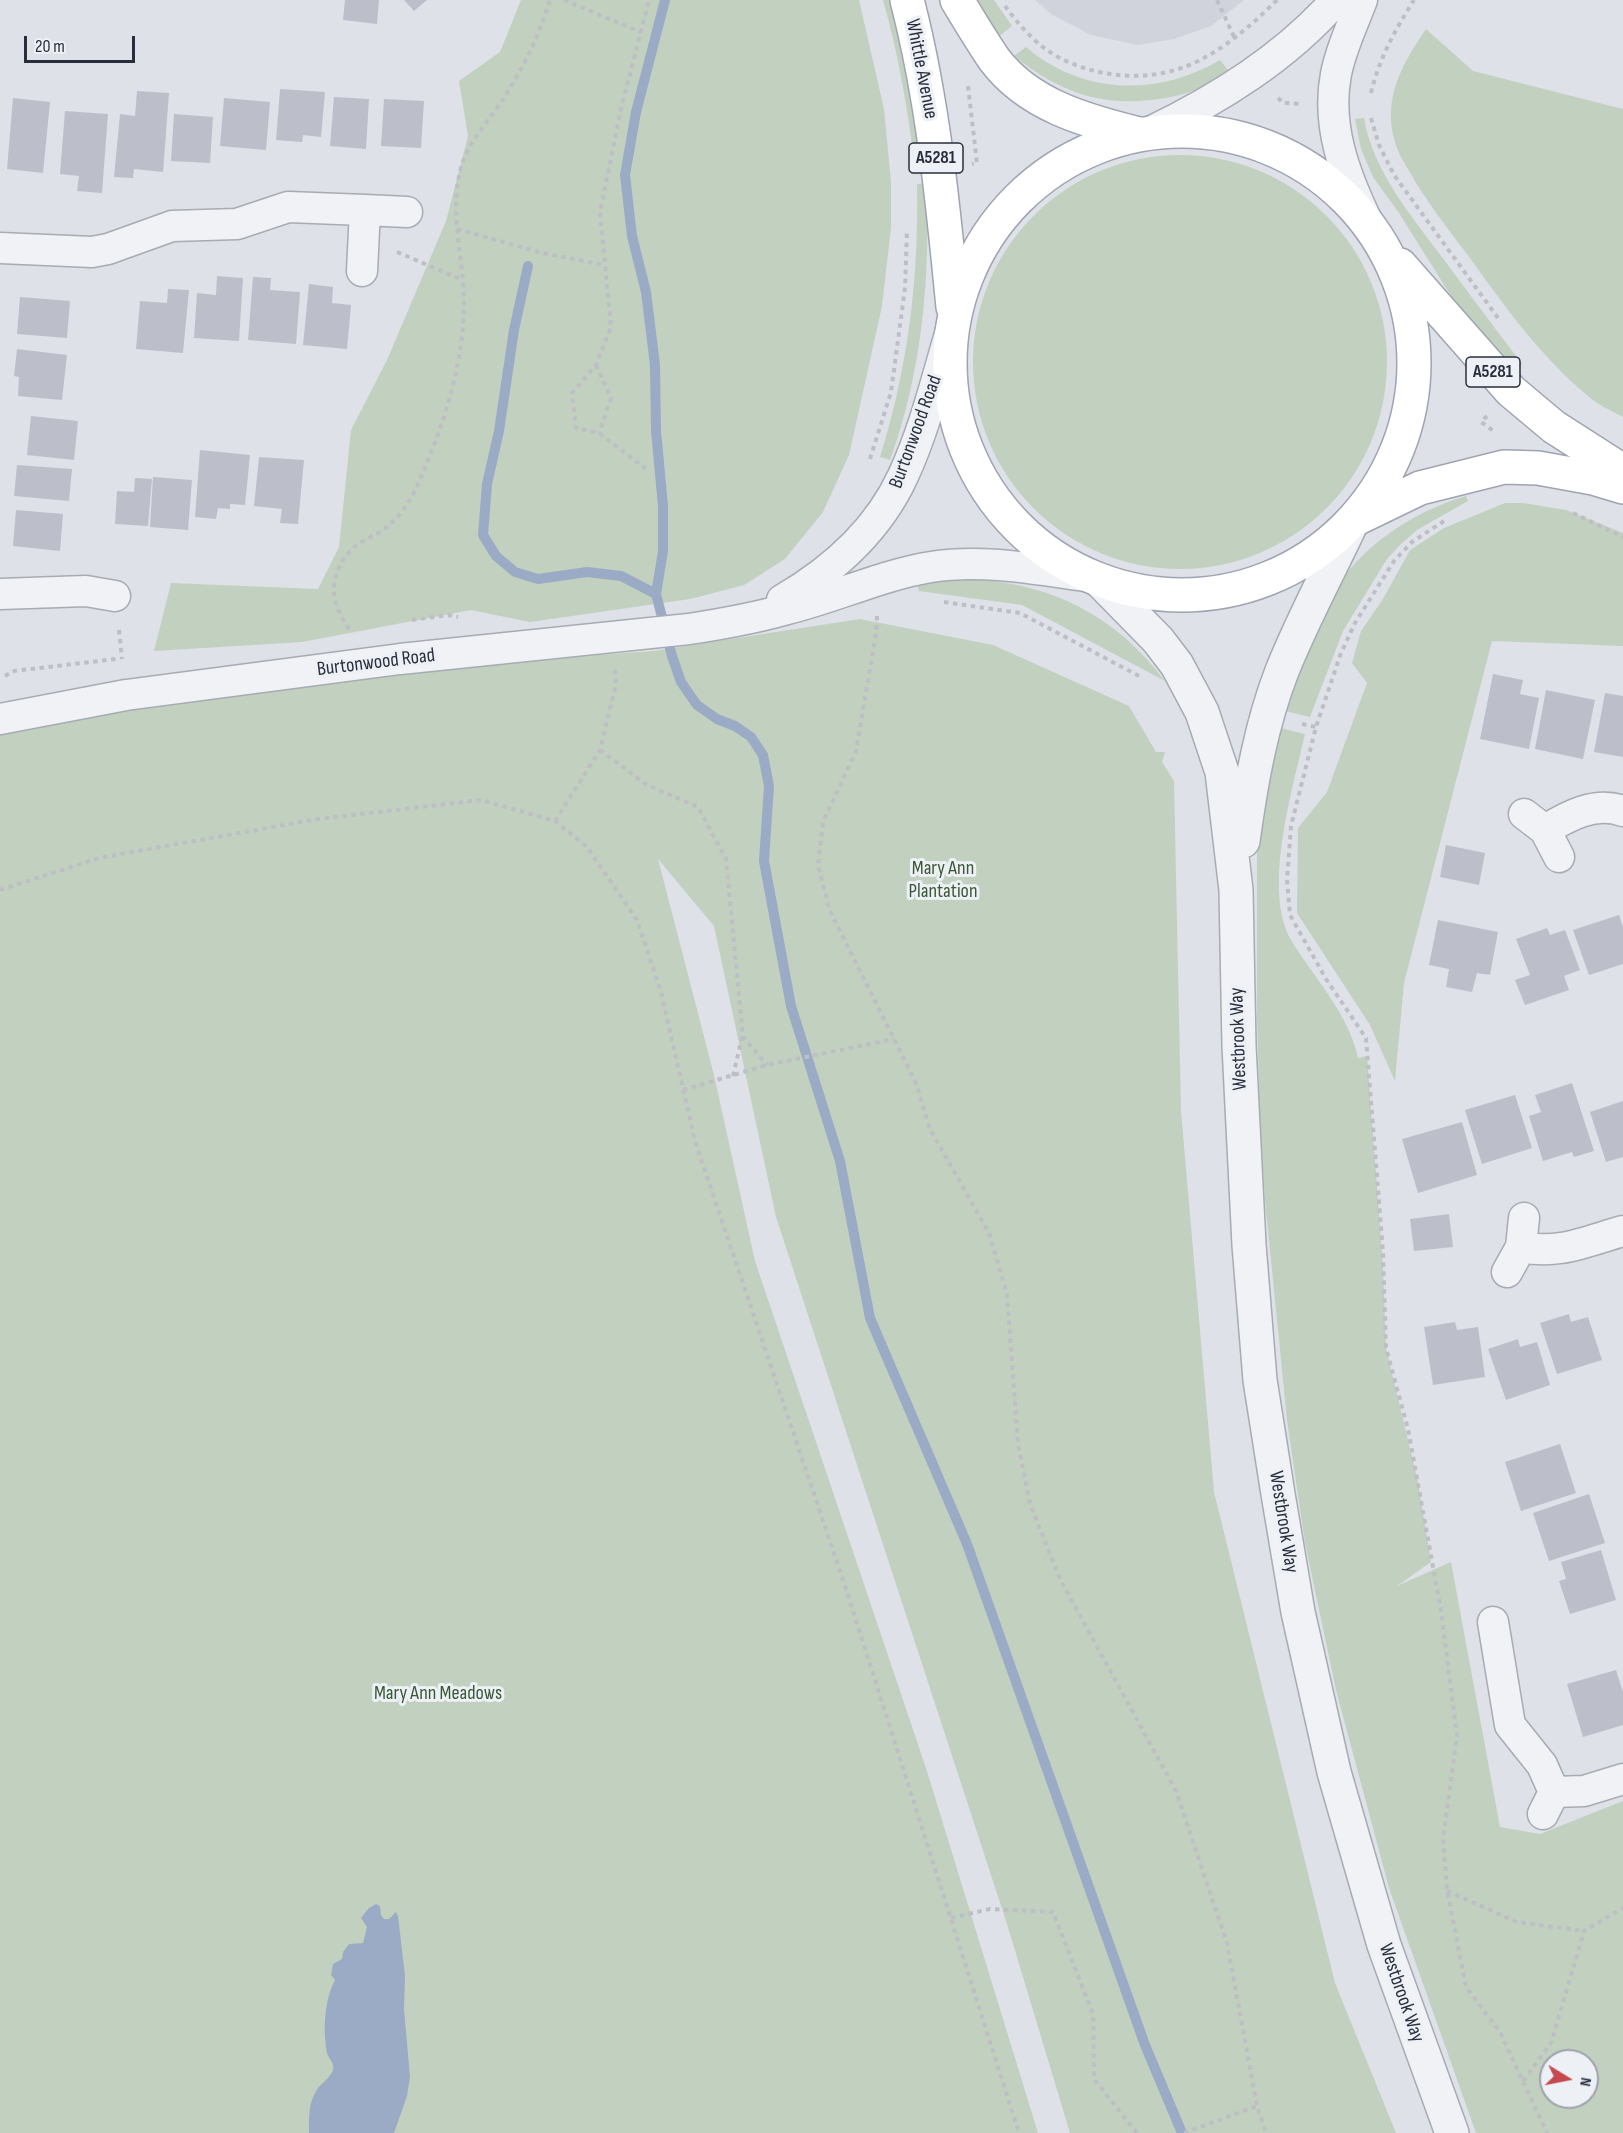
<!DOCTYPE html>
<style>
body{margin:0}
#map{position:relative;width:1623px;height:2133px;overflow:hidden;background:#dee1e7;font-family:"Sofia Sans Condensed",sans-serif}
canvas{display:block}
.north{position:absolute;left:1539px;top:2049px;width:60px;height:60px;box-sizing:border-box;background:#edf0f5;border:2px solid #9ea2ab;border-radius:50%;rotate:100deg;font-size:16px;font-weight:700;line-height:24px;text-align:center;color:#282e3d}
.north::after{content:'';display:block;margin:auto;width:21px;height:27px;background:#c54a4f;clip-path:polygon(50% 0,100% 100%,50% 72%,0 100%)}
.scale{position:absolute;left:24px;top:36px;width:111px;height:27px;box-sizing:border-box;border:3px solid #282e3d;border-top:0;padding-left:8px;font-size:18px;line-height:21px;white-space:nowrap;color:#282e3d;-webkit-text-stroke:4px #edf0f5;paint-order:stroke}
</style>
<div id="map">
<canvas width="1623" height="2133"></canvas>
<div class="north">N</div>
<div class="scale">20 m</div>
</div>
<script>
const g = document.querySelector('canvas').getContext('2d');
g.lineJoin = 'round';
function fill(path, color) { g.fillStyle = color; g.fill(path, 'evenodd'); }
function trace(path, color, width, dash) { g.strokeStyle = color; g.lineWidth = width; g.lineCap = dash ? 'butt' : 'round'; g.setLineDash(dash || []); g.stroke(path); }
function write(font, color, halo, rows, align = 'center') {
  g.font = font + ' "Sofia Sans Condensed",sans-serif'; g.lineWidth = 6; g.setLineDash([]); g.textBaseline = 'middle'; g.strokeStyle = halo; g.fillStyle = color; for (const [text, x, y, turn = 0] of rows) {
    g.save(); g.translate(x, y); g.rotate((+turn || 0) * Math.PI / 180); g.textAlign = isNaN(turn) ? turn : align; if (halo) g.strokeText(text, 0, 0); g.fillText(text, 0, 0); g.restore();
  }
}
const built = new Path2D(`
 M 1035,0 L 1244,0 L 1211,26 L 1174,39 L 1138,45 L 1091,35 L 1051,14 Z`);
const green = new Path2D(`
 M 521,0 L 859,0 L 884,109 L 891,182 L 891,228 L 882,306 L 849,455 L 823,512 L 785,559 L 744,585 L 690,599 L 530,622 L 471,610 L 302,642 L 154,651 L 171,583 L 318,589 L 339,547 L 351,430 L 387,360 L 446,221 L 468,136 L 459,81 L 500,52 Z
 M 883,0 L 894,0 L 925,158 L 914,159 C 907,105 898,53 883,0 Z
 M 972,0 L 994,0 L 1012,26 L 997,38 Z
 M 1426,29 L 1473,71 L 1623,109 L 1623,417 C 1612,411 1598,405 1588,396 C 1541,357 1505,307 1470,258 C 1447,228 1423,197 1405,164 C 1397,152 1392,135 1391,121 C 1389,86 1407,57 1426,29 Z
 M 1026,47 C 1082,95 1157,97 1220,60 L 1228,70 C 1220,75 1213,81 1204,86 C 1188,94 1170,98 1151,100 C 1096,106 1057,90 1014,56 Z
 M 1364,118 C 1373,172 1413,218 1445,261 C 1470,295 1496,330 1522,364 L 1512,375 L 1466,320 L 1399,213 L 1373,177 L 1361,149 L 1355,119 Z
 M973 362a207 207 0 1 1 414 0a207 207 0 1 1-414 0Z
 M 926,183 C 931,275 922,373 890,460 L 880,457 C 908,368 919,277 917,184 Z
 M 1466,496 L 1468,501 L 1417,530 L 1401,544 L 1387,559 L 1343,631 L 1310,717 L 1281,710 C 1292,684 1303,659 1314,633 C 1320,621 1324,606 1331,595 C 1361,546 1412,512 1466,496 Z
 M 1505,503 L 1523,503 L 1566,510 L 1623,533 L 1623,646 L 1492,641 L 1404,983 L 1395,1081 L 1370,1025 L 1297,913 L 1298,828 L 1327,792 L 1367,683 L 1352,663 L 1361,631 L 1383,599 L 1410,550 L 1444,528 Z
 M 972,579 C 1053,584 1116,616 1165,681 L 1022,605 L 919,591 L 917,584 Z
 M 860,619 L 993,645 L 1129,706 L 1156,752 L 1165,752 L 1162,762 L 1174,781 L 1181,1111 L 1214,1492 L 1335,1983 L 1396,2133 L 1070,2133 L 1007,1924 L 776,1217 L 714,926 L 658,859 L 714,1075 L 755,1261 L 926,1768 L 1038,2133 L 0,2133 L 0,733 L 59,720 L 282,686 L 529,660 L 653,651 Z
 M 1276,727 L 1305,734 C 1293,788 1262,889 1291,940 C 1314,978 1349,1014 1358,1058 L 1367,1056 L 1383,1266 L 1386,1348 L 1418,1482 L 1431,1562 L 1397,1586 L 1451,1562 L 1500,1827 L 1540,1834 L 1623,1801 L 1623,2133 L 1476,2133 L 1389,1888 L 1336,1690 L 1305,1543 L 1287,1420 L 1265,1200 L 1260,1123 L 1257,1016 L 1257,845 ZM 1551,2061 L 1587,2061 L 1587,2097 L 1551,2097 Z`);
const water = new Path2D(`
 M 376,1904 L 380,1906 L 381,1915 L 384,1919 L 389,1919 L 396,1912 L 398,1916 L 405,1976 L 404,2009 L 410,2077 L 407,2096 L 394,2133 L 309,2133 C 309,2117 308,2102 318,2088 C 323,2082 330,2078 333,2070 C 335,2063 329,2060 327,2053 C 323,2030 324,2001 335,1980 L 331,1975 L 333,1964 L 342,1959 L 343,1952 L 349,1944 L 363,1943 L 367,1927 L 361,1918 L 369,1908 Z`);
const stream = new Path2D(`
 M 665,0 L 636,112 L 625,175 L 632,236 L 646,292 L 655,365 L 656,431 L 663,506 L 663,551 L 656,594 L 672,656 L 681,682 L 697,705 L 717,719 L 735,726 L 751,737 L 763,755 L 769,786 L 764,861 L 791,1006 L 840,1161 L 870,1318 L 967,1544 L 1145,2045 L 1182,2133
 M 528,266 L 514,330 L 499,431 L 487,484 L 483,535 L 496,556 L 515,572 L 538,579 L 587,572 L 621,576 L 656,594`);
const building = new Path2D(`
 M 345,0 L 379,0 L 377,24 L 343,20 Z
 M 404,0 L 427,0 L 414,11 Z
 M 280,89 L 325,92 L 321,137 L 303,135 L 302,142 L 276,140 Z
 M 137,91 L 169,93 L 163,172 L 134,169 L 133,178 L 114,177 L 120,114 L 135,116 Z
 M 334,97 L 369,99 L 366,149 L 330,146 Z
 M 13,98 L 50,102 L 43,173 L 7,169 Z
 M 224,98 L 270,102 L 266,150 L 220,146 Z
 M 384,99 L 424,101 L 421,148 L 381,146 Z
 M 65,111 L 108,114 L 102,193 L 77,191 L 79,176 L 60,174 Z
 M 174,114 L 213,117 L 210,163 L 171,161 Z
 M 217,276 L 243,278 L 239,341 L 194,338 L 197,293 L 216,295 Z
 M 253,277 L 271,278 L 270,290 L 300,292 L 296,344 L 248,340 Z
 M 309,284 L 333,287 L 332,303 L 351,305 L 347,349 L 303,345 Z
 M 168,289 L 189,290 L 183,353 L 136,349 L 140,301 L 167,303 Z
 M 20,297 L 70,301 L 67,338 L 17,334 Z
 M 17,349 L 67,355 L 62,400 L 18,396 L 19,377 L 14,376 Z
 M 31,416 L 78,421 L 74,460 L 27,455 Z
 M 200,450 L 250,455 L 245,505 L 230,504 L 230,509 L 218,508 L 216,519 L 195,517 Z
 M 259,457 L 304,460 L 298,524 L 280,523 L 282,509 L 254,506 Z
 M 17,465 L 72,469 L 69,501 L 14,496 Z
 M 153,477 L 192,480 L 188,530 L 150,527 Z
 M 135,478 L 152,479 L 148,526 L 115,524 L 117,491 L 134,492 Z
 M 16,510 L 63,514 L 60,551 L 13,546 Z
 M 1493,674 L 1523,680 L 1520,694 L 1539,698 L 1529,749 L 1480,739 Z
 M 1546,690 L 1595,700 L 1583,759 L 1535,749 Z
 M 1605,693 L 1623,696 L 1623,757 L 1594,752 Z
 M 1446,845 L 1485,853 L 1479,885 L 1440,877 Z
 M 1619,915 L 1623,927 L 1623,964 L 1589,975 L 1573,930 Z
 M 1438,920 L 1498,932 L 1490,975 L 1477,973 L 1472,992 L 1446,987 L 1449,969 L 1429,965 Z
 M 1547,928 L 1550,935 L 1565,930 L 1580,970 L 1564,976 L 1569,990 L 1525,1005 L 1515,980 L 1530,975 L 1516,939 Z
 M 1572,1083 L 1594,1151 L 1574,1157 L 1572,1152 L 1543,1161 L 1529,1116 L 1541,1112 L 1535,1095 Z
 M 1515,1095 L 1532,1148 L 1482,1164 L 1465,1110 Z
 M 1623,1101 L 1623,1157 L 1606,1162 L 1590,1112 Z
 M 1462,1122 L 1477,1175 L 1418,1193 L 1402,1139 Z
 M 1449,1214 L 1453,1247 L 1414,1251 L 1410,1219 Z
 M 1569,1314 L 1571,1322 L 1588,1317 L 1602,1360 L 1557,1374 L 1540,1323 Z
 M 1455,1322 L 1457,1330 L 1478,1327 L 1485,1377 L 1433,1385 L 1424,1327 Z
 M 1518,1339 L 1520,1347 L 1537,1342 L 1550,1385 L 1506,1400 L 1488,1349 Z
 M 1560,1444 L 1576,1493 L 1521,1511 L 1505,1462 Z
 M 1589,1494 L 1605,1543 L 1549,1561 L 1533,1513 Z
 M 1601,1550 L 1616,1600 L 1570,1614 L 1559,1581 L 1566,1579 L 1561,1562 Z
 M 1616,1670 L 1623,1692 L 1623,1725 L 1583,1737 L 1567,1684 Z`);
const path = new Path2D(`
 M 564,0 L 641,32
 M 1217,0 L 1235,39
 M 1005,6 C 1019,25 1036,45 1058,57 C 1102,80 1156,83 1200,60 C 1228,46 1255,22 1277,0
 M 968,86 L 977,163 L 972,164
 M 1371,93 C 1379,59 1395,30 1414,0
 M 1278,98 L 1283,103 L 1301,104
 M 1371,118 L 1379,145 L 1394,175 L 1498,318
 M 457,229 L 542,253 L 604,265
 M 397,252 L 463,280
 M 596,365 L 611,398 L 599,433
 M 1487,416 L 1481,422 L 1495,432
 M 870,459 L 891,392 L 905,288 L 907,231
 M 646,469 L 599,433 L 576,428 L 572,393 L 596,365 L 611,327 L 600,212 L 621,109 L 649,0
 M 1573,513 L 1623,537
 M 1444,521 L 1412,542 L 1394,561 L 1355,623 L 1341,653 L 1316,727 L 1291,826 L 1287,880 L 1290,915 L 1326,979 L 1366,1038 L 1383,1252 L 1386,1348 L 1408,1429 L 1441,1611 L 1457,1736 L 1443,1839 L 1447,1890 L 1466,1987 L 1500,2032 L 1547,2133
 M 944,602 L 1020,613 L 1139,676
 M 877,616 L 876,634 L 856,751 L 823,822 L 818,866 L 830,911 L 916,1083 L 930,1129 L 989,1233 L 1007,1294 L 1018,1444 L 1030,1504 L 1060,1579 L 1176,1791 L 1227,1943 L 1257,2106 L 1266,2133
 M 412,620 L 448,615 L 458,617
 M 349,629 C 345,623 341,616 338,609 C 328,586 338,559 357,545 C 367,538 379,534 388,526 C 401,515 410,502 417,486 C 442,430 464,365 464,303 C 464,259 449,215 460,172 C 466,144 486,125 501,102 C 522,71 539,36 550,0
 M 119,630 L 122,659
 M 5,676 L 14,671 L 116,659
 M 1302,724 L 1316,727
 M 600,750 L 647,785 L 698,807 L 726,859 L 743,1037 L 767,1065
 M 555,821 L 600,750 L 616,684 L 615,670
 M 0,890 L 99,858 L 318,819 L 481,800 L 555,821 L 587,847 L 637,920 L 661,992 L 695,1141 L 847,1592 L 1019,2133
 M 733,1076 L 742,1037
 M 683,1090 L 767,1065 L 894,1039
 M 1447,1891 L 1517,1922 L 1584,1931
 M 951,1918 L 990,1909 L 1053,1912 L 1093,2014 L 1094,2079 L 1137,2133
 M 1523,2081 L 1551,2043 L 1584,1931 L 1623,1908
 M 1184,2133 L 1257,2106`);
const minor = new Path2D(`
 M 1362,0 C 1353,24 1341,48 1336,74 C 1326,126 1345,175 1367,221
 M 1150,132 C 1219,99 1285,58 1336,0
 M 0,248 L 92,252 L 108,249 L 172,226 L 237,224 L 288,207 L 365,210
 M 362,271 L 365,210 L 407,212
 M 0,594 L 86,591 L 115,596
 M 782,600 C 832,571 878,530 903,476 C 925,429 937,377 952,327
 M 0,719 L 126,695 L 400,659 L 689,629 C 722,624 755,618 787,609 C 836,597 882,575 931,567 C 982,559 1035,569 1085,576
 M 1524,814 L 1545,830 L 1559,857
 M 1545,830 C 1568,816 1595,801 1623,811
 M 1521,1247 C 1559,1255 1587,1241 1623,1231
 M 1507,1272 L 1521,1247 L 1524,1218
 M 1493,1622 L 1510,1725 L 1542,1765 L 1554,1792 L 1543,1814
 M 1554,1792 L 1584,1791 L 1623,1779`);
const tertiary = new Path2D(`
 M 1102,583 L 1158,640 L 1177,665 L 1202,712 L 1222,772 L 1236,890 L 1239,1046 L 1249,1245 L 1260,1380 L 1278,1494 L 1298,1612 L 1334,1772 L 1384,1945 L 1452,2133
 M 1243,841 C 1251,783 1261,725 1282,671 C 1302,621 1328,573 1351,524`);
const primary = new Path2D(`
 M 907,0 C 933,100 943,204 953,307
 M 957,0 C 969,20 981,40 994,59 C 1028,105 1086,121 1139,134
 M950 363a232 232 0 1 1 464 0a232 232 0 1 1-464 0Z
 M 1400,265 L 1511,391 L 1554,427 L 1623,471
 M 1356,519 L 1420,488 L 1504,467 L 1538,468 L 1593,478 L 1623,487`);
const shields = [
 [936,158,54],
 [1493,372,54]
];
const shieldNames = [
 ["A5281",936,158],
 ["A5281",1493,372]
];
const streetNames = [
 ["Whittle Avenue",921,69,79],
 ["Burtonwood Road",916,432,-70],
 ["Burtonwood Road",376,663,-7],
 ["Westbrook Way",1239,1039,-92],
 ["Westbrook Way",1283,1522,81],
 ["Westbrook Way",1401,1993,71]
];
const parkNames = [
 ["Mary Ann",943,869],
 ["Plantation",943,892],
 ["Mary Ann Meadows",438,1694]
];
fill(built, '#d0d3dc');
fill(green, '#c2d0c0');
fill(water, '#9babc5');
trace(stream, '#9babc5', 10);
fill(building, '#bcbfc9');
trace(minor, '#a7abb4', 33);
trace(tertiary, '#a7abb4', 36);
trace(primary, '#9ea4b2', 36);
trace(path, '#bdbfc5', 4, [4.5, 4.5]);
trace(minor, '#f1f2f5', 30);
trace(tertiary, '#f1f2f5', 33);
trace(primary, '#fff', 33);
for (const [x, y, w] of shields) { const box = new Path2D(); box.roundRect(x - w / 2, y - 15, w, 30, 4.5); g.fillStyle = '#edf0f5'; g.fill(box); trace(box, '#282e3d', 1.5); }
write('bold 18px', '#282e3d', null, shieldNames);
write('20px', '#282e3d', '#edf0f5', streetNames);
write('20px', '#395836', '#edf0f5', parkNames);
</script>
